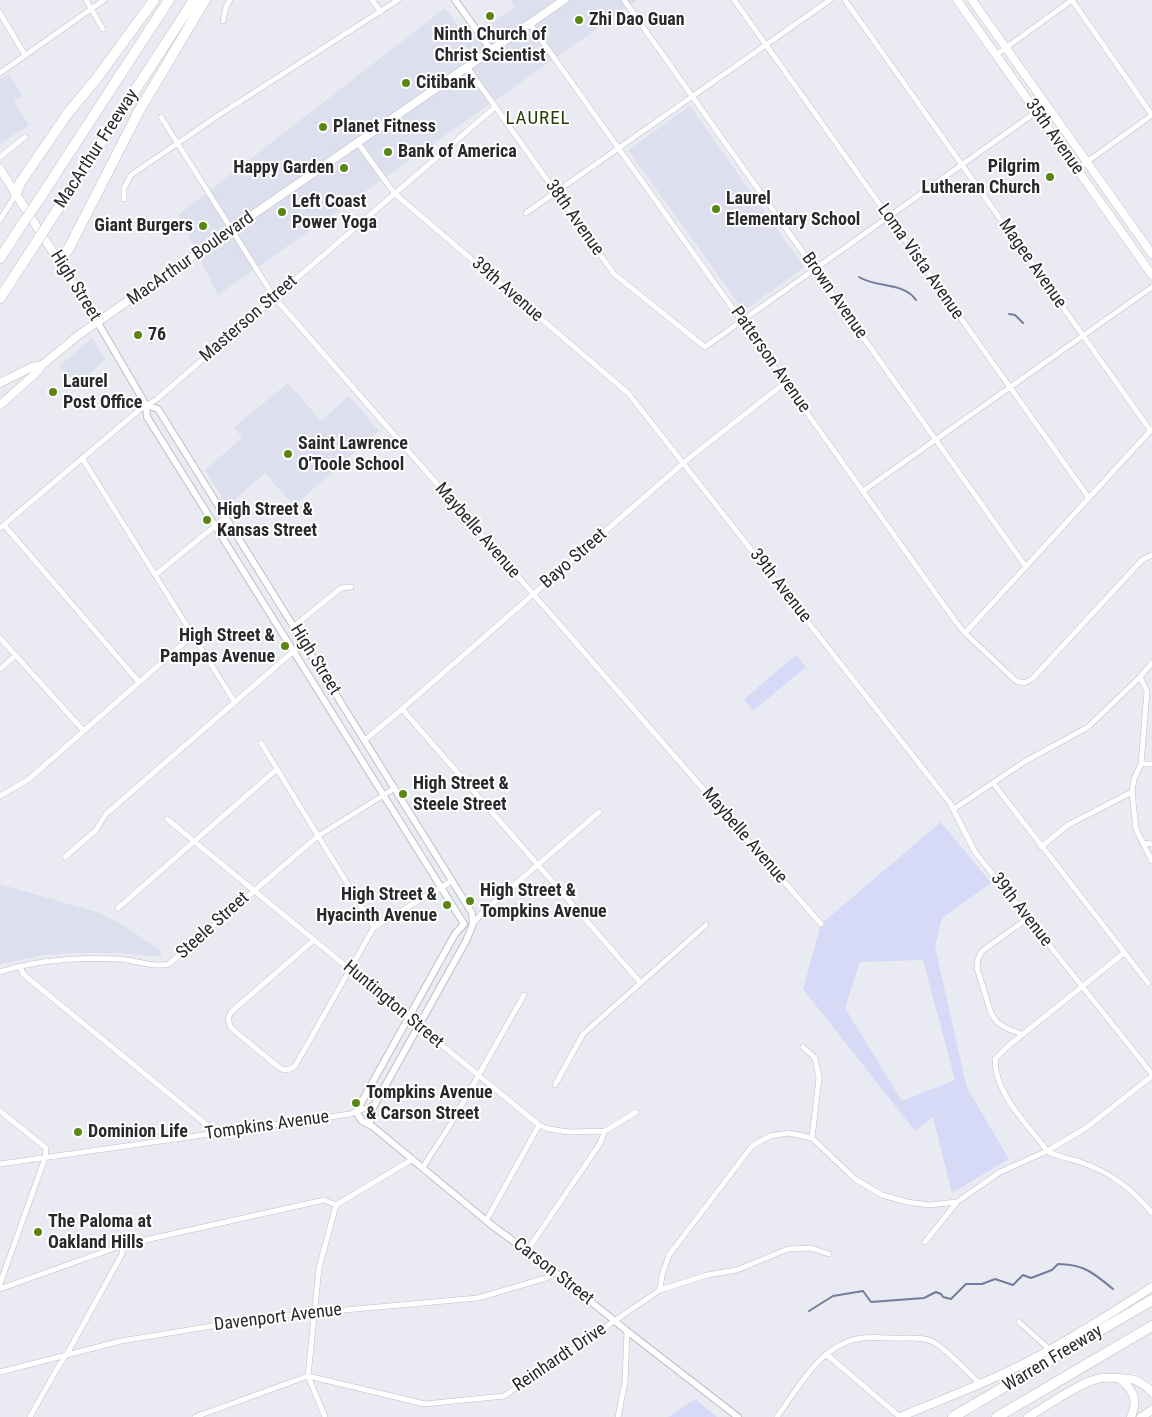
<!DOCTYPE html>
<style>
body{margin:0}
canvas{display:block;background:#eaebf2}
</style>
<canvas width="1152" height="1417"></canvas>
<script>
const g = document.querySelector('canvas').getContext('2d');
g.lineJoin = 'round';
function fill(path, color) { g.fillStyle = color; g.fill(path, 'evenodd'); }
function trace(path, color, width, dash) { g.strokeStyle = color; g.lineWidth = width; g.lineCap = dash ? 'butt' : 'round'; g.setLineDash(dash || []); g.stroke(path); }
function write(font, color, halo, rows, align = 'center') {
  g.font = font + ' "Roboto Condensed",sans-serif'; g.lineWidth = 4; g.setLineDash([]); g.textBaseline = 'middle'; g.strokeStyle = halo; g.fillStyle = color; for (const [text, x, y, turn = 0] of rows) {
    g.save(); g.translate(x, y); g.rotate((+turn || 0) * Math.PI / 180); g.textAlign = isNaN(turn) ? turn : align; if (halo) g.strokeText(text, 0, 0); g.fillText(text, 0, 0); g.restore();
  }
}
const built = new Path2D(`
 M 511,0 L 638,0 L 218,295 L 178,215 L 445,8 L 468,40 L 515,7 Z
 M 9,74 L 23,96 L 14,101 L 29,125 L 0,144 L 0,79 Z
 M 690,106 L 804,267 L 744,311 L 628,150 Z
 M 92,338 L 106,359 L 77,385 L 59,366 Z
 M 288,383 L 321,421 L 349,396 L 379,431 L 294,506 L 265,473 L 227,506 L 205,470 L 242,438 L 234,427 Z
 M 0,884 L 100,913 L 123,925 L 160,950 L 162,957 L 118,953 L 74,953 L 45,955 L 0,964 Z`);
const green = new Path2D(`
 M 796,655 L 806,667 L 753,711 L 744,699 Z
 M 941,822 L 991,883 L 942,918 L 935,947 L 967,1088 L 1009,1159 L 952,1193 L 933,1117 L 915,1131 L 803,989 L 821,924 ZM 923,960 L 955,1080 L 902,1101 L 845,1008 L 860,962 Z
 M 695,1399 L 717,1417 L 668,1417 Z`);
const stream = new Path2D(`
 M 859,277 C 876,288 904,282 916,300
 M 1009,314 L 1015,315 L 1023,323
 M 809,1311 L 833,1296 L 863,1291 L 871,1302 L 924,1298 L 936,1292 L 941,1294 L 943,1297 L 951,1299 L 966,1284 L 982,1284 L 995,1279 L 1013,1285 L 1023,1275 L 1031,1278 L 1052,1270 L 1058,1264 C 1083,1264 1094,1273 1113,1289`);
const minor = new Path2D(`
 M 86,0 L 103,29
 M 372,0 L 381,12
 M 624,0 L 1026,567
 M 734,0 L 1089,498
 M 845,0 L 1150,430
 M 1072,0 L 1152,115
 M 0,13 L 25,55
 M 223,21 L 226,7 L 230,0
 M 530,24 L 956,622 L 965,633 L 1016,681 L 1024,683 L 1032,679 L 1142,560 L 1152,555
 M 996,55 L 1072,0
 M 467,67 L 614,274 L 705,347 L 1046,105
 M 0,73 L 104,0
 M 161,117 L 274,297 L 821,924
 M 358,143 L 394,193 L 628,393 L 950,803 L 975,852 L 1152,1074
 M 0,157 L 25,137
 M 1077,169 L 1152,115
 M 124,199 L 124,188 L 131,175 L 222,113 L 398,0
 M 526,213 L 830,0
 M 0,220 L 16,194
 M 82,458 L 234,701
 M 863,491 L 1152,287
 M 4,525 L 139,682
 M 0,528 L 138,411 L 157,399 L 495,107
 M 155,575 L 226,517
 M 293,627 L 341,588 L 351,587
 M 965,633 L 1152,429
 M 0,638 L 83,730
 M 0,669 L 15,656
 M 1140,677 L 1147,691 L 1141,764 L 1134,779 L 1132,792 L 1136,829 L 1152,861
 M 402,709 L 640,982
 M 365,740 L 402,709 L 688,459 L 786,382
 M 261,743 L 374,927
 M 1141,764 L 1152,764
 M 993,783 L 1148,983
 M 0,796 L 29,779 L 193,635
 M 954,809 L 1024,762 L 1088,727 L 1140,677 L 1152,663
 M 167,819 L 539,1125 L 549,1129 L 569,1132 L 605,1131 L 636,1112
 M 1142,843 L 1152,844
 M 1041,847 L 1068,825 L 1132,792
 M 65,857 L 96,830 L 106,814 L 303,643
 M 118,908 L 277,769
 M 473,924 L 482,913 L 599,812
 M 314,940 L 231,1012 L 228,1019 L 231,1028 L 281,1069 L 288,1070 L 295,1066 L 374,927 L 452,881
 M 1124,953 L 1008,1046 L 995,1059 C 995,1095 1027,1123 1047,1151 C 1057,1157 1068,1158 1080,1162 C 1110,1172 1132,1188 1152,1213
 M 20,966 L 23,974 L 207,1125 L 209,1135
 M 0,972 C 39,959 79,957 119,959 C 135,960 154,968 169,964 L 318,836 L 395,788
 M 1021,1034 L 1006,1028 L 997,1022 L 991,1013 L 977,968 L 978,959 L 982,951 L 1027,919
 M 803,1047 L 815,1058 L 819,1078 L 812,1138
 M 555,1085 L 583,1034 L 706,925
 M 0,1111 L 46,1148 L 45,1158 L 0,1284
 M 0,1164 L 350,1114 L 374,1105
 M 423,1167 L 452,1122 L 524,995
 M 486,1221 L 539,1125
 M 925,1242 L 957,1202 L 1000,1172 L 1047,1151 L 1086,1128 L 1152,1076
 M 526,1252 L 599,1145 L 605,1131
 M 0,1289 L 123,1245 L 324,1200 L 336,1205 L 413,1159
 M 660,1290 L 662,1275 L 669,1255 L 752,1146 L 770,1136 L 789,1133 L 812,1138 L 855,1179 L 882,1195 L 907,1202 L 929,1205 L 957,1202
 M 1019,1322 L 1049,1349
 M 826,1354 L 900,1417
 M 0,1372 L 121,1341 L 267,1317 L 478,1298 L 546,1278 L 556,1273
 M 30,1417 L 58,1367 L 67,1354 L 122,1254 L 123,1245
 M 195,1417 L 308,1376 L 425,1404 L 504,1396 L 660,1290 L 707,1275 L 737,1270 L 788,1249 L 811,1248 L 829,1254
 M 325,1417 L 308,1376 L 319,1268 L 336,1205
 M 618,1417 L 625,1382 L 627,1331
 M 777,1417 C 799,1387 821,1343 862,1338 C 872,1337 883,1338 893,1338 C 905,1339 920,1336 931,1341 C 944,1346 969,1374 980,1384`);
const tertiary = new Path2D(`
 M 455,0 L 491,50
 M 98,323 L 146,405 L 147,417 L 464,924
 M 146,405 L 158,409 L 472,913 L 473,924 L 466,941 L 370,1113 L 370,1124
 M 464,924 L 455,934 L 356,1112 L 362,1121 L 372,1126 L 489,1223 L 556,1273 L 627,1331 L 738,1417`);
const secondary = new Path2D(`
 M 957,0 L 1152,275
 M 972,0 L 1152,254
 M 0,169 L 98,323
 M 0,383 L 32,367 L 42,365
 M 0,405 L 36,373 L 42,365 L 80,334 L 564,0
 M 1119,1378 C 1133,1390 1139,1399 1131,1417
 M 900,1417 C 938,1401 976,1387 1013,1369 C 1060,1346 1109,1315 1152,1287
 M 1028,1417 C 1045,1407 1079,1383 1097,1379 C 1104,1377 1110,1378 1117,1378 C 1134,1379 1138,1379 1152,1392
 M 1141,1417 L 1152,1410`);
const motorway = new Path2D(`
 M 16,194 L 20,183 L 68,113 L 97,78 L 154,0
 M 38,201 L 169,0
 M 50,221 L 194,0
 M 0,258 L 19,229
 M 59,259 L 68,250 L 139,111 L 205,0
 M 0,298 L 32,249
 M 953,1417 L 1152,1300
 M 997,1417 L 1152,1326`);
const motorwayBridge = new Path2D(`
 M 19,229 L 38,201
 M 32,249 L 50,221`);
const markers = [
 [490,16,5,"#5b8612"],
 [579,20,5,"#5b8612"],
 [406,83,5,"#5b8612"],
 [323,127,5,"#5b8612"],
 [388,152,5,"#5b8612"],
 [344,168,5,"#5b8612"],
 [1050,177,5,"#5b8612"],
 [716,209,5,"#5b8612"],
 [282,212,5,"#5b8612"],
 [203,226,5,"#5b8612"],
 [138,335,5,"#5b8612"],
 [53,392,5,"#5b8612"],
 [288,454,5,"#5b8612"],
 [207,520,5,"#5b8612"],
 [285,646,5,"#5b8612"],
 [403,794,5,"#5b8612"],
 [470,901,5,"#5b8612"],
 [447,905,5,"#5b8612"],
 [356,1103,5,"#5b8612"],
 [78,1132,5,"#5b8612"],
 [38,1232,5,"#5b8612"]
];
const poiNames = [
 ["Zhi Dao Guan",589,20],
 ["Ninth Church of",490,35,"center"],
 ["Christ Scientist",490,56,"center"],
 ["Citibank",416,83],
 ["Planet Fitness",333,127],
 ["Bank of America",398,152],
 ["Pilgrim",1040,167,"right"],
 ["Lutheran Church",1040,188,"right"],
 ["Happy Garden",334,168,"right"],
 ["Laurel",726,199],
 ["Elementary School",726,220],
 ["Left Coast",292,202],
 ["Power Yoga",292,223],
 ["Giant Burgers",193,226,"right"],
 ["76",148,335],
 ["Laurel",63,382],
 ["Post Office",63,403],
 ["Saint Lawrence",298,444],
 ["O'Toole School",298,465],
 ["High Street &",217,510],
 ["Kansas Street",217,531],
 ["High Street &",275,636,"right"],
 ["Pampas Avenue",275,657,"right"],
 ["High Street &",413,784],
 ["Steele Street",413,805],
 ["High Street &",480,891],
 ["Tompkins Avenue",480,912],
 ["High Street &",437,895,"right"],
 ["Hyacinth Avenue",437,916,"right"],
 ["Tompkins Avenue",366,1093],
 ["& Carson Street",366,1114],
 ["Dominion Life",88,1132],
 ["The Paloma at",48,1222],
 ["Oakland Hills",48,1243]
];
const streetNames = [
 ["35th Avenue",1054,137,55],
 ["MacArthur Freeway",97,149,-57],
 ["38th Avenue",574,218,55],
 ["MacArthur Boulevard",191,259,-35],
 ["Loma Vista Avenue",920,262,55],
 ["Magee Avenue",1032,264,55],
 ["High Street",75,286,58],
 ["39th Avenue",507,290,41],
 ["Brown Avenue",834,296,55],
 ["Masterson Street",249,319,-41],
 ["Patterson Avenue",770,360,55],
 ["Maybelle Avenue",477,531,49],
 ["Bayo Street",574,559,-41],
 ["39th Avenue",780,586,52],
 ["High Street",315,660,58],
 ["Maybelle Avenue",744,836,49],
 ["39th Avenue",1021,910,52],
 ["Steele Street",213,926,-42],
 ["Huntington Street",393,1005,40],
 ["Tompkins Avenue",267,1126,-8],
 ["Carson Street",553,1272,38],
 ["Davenport Avenue",278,1318,-7],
 ["Reinhardt Drive",560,1358,-34],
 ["Warren Freeway",1053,1359,-31]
];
const neighbourhoodNames = [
 ["LAUREL",538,119]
];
fill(built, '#dddfee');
fill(green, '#d6daf7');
trace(stream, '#777a9b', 2);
trace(minor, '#bdbfc6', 6);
trace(tertiary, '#bdbfc6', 8);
trace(secondary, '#bdbfc6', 9);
trace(motorway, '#bdbfc6', 11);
trace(minor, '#fff', 5);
trace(tertiary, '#fff', 6);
trace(secondary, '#fff', 8);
trace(motorway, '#fff', 10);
trace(motorwayBridge, '#bdbfc6', 11, []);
trace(motorwayBridge, '#fff', 10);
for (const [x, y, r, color] of markers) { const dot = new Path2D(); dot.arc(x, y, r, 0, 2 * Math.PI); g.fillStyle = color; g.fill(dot); trace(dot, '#fff', 2); }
write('bold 18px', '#29292c', '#fff', poiNames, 'left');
write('18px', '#29292c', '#fff', streetNames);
g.letterSpacing = '1px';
write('19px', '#283c07', '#fff', neighbourhoodNames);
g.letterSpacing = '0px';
</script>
